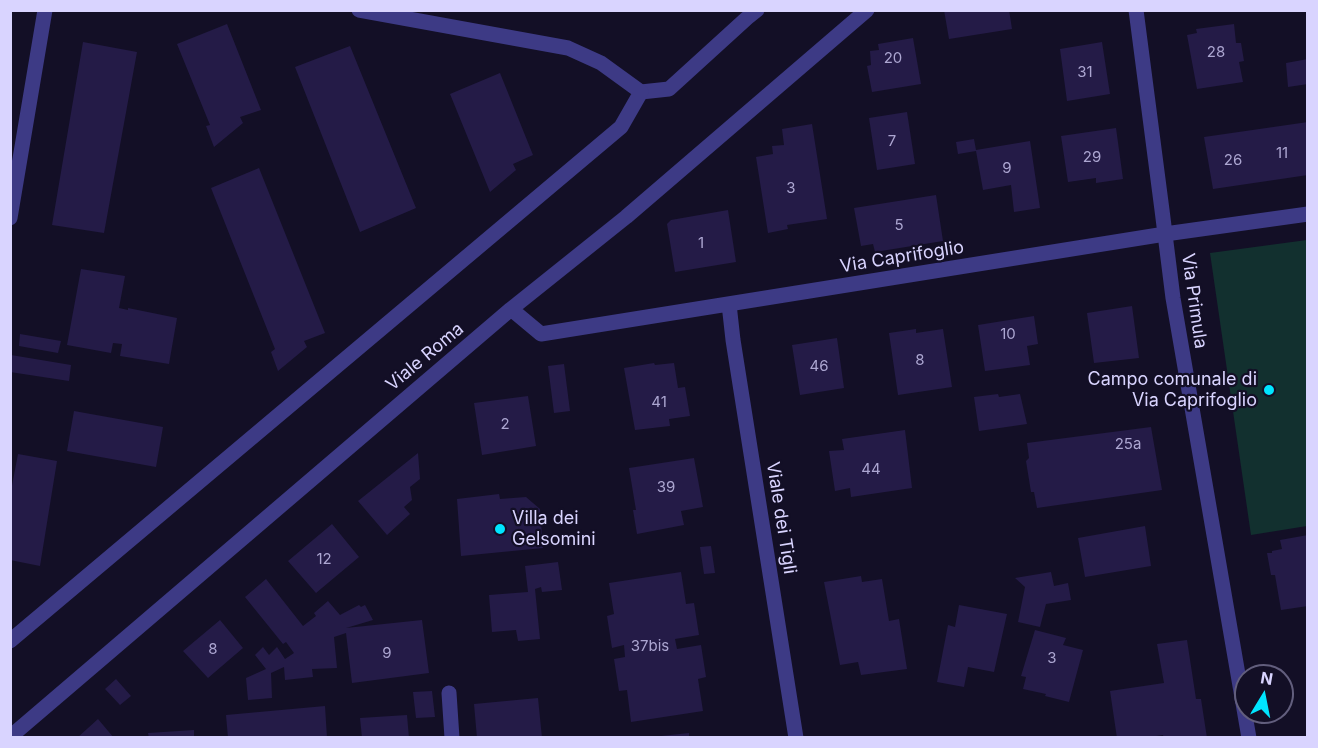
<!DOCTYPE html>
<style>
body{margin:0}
#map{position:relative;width:1318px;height:748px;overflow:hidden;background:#130f26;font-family:Inter,sans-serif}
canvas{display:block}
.frame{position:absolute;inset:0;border:12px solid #d9d4ff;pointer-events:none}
.north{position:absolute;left:1234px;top:664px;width:60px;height:60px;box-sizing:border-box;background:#130f26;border:2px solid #625e7d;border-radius:50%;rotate:10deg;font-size:16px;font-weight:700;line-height:24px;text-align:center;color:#d9d4ff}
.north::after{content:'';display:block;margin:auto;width:21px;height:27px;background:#00e5ff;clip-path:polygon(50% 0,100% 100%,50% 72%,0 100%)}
</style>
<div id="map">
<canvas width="1318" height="748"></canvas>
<div class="frame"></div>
<div class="north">N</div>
</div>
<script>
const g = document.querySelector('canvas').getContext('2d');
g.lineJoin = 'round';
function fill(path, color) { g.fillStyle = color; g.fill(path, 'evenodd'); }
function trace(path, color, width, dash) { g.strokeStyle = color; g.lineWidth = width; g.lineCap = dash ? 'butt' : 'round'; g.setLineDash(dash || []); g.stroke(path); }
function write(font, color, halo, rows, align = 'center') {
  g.font = font + ' Inter,sans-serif'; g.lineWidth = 4.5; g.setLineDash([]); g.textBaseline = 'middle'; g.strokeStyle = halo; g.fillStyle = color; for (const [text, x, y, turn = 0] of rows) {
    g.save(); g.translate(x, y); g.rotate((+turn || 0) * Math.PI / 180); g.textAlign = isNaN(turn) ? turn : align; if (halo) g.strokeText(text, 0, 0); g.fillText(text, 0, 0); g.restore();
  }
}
const green = new Path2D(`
 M 1307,240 L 1307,526 L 1251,535 L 1210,253 Z`);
const building = new Path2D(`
 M 944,10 L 1009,10 L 1012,29 L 949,39 Z
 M 227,24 L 261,110 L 240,117 L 243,123 L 214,147 L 206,126 L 210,125 L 177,44 Z
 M 1234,24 L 1236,43 L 1241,43 L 1244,61 L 1239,62 L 1243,82 L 1197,89 L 1187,35 L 1197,33 L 1196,29 Z
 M 913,38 L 921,84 L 872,92 L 867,66 L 871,65 L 870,51 L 879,50 L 878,44 Z
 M 83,42 L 137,52 L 104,233 L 52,225 Z
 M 1102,42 L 1110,94 L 1067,101 L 1060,49 Z
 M 350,46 L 416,208 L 360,232 L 295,67 Z
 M 1308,59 L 1308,84 L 1288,87 L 1286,63 Z
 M 500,73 L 533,155 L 513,164 L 516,170 L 490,192 L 450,94 Z
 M 907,112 L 915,164 L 877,170 L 869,118 Z
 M 1308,122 L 1308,175 L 1213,189 L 1204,137 Z
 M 812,124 L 827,219 L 787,225 L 788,229 L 768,233 L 756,157 L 773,154 L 772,146 L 784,145 L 782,129 Z
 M 1116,128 L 1123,179 L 1096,183 L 1096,178 L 1068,182 L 1061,136 Z
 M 974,139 L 976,150 L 1030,141 L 1040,208 L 1014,212 L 1011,185 L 983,190 L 976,151 L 958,154 L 956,142 Z
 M 259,168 L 325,333 L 304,341 L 307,347 L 278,371 L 271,352 L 275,349 L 211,188 Z
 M 936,195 L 943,241 L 875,252 L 873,244 L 861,246 L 854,208 Z
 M 728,210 L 736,262 L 675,272 L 667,224 L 671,220 Z
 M 81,269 L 125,276 L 119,308 L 128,310 L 128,308 L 177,318 L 169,364 L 120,356 L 122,344 L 113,343 L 111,353 L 67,345 Z
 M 1132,306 L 1139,358 L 1094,363 L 1087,313 Z
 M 1034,316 L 1038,344 L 1027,346 L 1030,365 L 985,371 L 978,325 Z
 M 916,329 L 916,333 L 943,329 L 952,387 L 898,395 L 889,333 Z
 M 20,334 L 61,341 L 58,353 L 19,346 Z
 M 837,338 L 844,388 L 800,395 L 792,345 Z
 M 11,355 L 71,365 L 69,381 L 10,372 Z
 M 654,363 L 655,365 L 674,363 L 678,388 L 685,387 L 690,416 L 669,419 L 670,426 L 635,430 L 624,368 Z
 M 564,364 L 570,411 L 554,413 L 548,366 Z
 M 998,394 L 999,397 L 1020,394 L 1027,424 L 979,431 L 974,397 Z
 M 528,396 L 536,446 L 482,455 L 474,403 Z
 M 74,411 L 163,427 L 156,467 L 67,451 Z
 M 1151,427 L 1162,490 L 1037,508 L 1034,492 L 1031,492 L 1026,461 L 1029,458 L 1027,443 Z
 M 905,430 L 912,488 L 851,497 L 850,488 L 835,491 L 829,451 L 844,450 L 842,439 Z
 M 418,453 L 420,479 L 410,487 L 412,500 L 404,507 L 410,514 L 387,535 L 358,501 Z
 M 18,454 L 57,461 L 40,566 L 10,560 L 10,496 Z
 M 694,458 L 703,507 L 681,511 L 684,525 L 637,534 L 633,510 L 636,510 L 629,468 Z
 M 499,494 L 500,499 L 526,497 L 540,509 L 543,548 L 461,556 L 457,499 Z
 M 332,524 L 359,557 L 316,593 L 288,561 Z
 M 1145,526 L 1151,566 L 1085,577 L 1078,538 Z
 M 1308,535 L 1308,606 L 1281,610 L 1275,575 L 1271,575 L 1267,553 L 1272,553 L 1272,551 L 1282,549 L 1280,540 Z
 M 711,546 L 715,573 L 704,574 L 700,547 Z
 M 558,562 L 562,590 L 542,592 L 541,587 L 535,589 L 540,639 L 518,641 L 516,630 L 492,632 L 489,595 L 528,592 L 525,566 Z
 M 681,572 L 686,604 L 694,603 L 699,635 L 675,639 L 677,649 L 701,645 L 706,677 L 698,679 L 703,711 L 631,722 L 627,690 L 619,691 L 614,659 L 625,657 L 624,645 L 612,648 L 607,616 L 614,614 L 609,583 Z
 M 1051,572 L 1054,586 L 1068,583 L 1071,600 L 1046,604 L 1040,627 L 1018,622 L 1025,587 L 1015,578 Z
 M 861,576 L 862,582 L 882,579 L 889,621 L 899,619 L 907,669 L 861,675 L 858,662 L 840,665 L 824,582 Z
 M 266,579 L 303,626 L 316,616 L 314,613 L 328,601 L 340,615 L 359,605 L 361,607 L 365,605 L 373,620 L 346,628 L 422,620 L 429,673 L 352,683 L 346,633 L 334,637 L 337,668 L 312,669 L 313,677 L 285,680 L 284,667 L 271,673 L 272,698 L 248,700 L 246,678 L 266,669 L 255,655 L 263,647 L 269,655 L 277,647 L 285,659 L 294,653 L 286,642 L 283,644 L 245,597 Z
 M 959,605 L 1007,614 L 994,672 L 968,667 L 964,687 L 937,682 L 948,625 L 955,627 Z
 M 220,620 L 243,648 L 208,678 L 183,651 Z
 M 1035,630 L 1066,638 L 1063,645 L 1083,650 L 1069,702 L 1045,696 L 1046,694 L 1023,689 L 1026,677 L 1021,676 Z
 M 1187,640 L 1196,699 L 1201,699 L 1207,738 L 1164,738 L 1163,735 L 1142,738 L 1117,738 L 1110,691 L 1164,683 L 1157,644 Z
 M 116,679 L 131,696 L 120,705 L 105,689 Z
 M 432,691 L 435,717 L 416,718 L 413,692 Z
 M 538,698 L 542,738 L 477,738 L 474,704 Z
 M 325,706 L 327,738 L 228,738 L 226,715 Z
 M 407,715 L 409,738 L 362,738 L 360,718 Z
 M 98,719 L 114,738 L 77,738 Z
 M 194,730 L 194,738 L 149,738 L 148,733 Z
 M 689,733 L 689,738 L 661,738 L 661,736 Z`);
const service = new Path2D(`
 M 641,92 L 669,89 L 747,18 L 757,10
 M 449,693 L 452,738`);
const minor = new Path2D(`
 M 1136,10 L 1162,210 L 1173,298 L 1249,738
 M 10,218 L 45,10
 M 729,304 L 733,340 L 796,738
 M 511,309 L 541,334 L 1165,234 L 1308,214
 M 10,641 L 621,127 L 641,92 L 601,63 L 568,48 L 359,10
 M 10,737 L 511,309 L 626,217 L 867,10`);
const markers = [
 [1269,390,6,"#00e5ff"],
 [500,529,6,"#00e5ff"]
];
const numberNames = [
 ["28",1216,52],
 ["20",893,58],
 ["31",1085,72],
 ["7",892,141],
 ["11",1282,153],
 ["29",1092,157],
 ["26",1233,160],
 ["9",1007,168],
 ["3",791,188],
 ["5",899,225],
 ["1",701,243],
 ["10",1008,334],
 ["8",920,360],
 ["46",819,366],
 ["41",659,402],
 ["2",505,424],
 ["25a",1128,444],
 ["44",871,469],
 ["39",666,487],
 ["12",324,559],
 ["37bis",650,646],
 ["8",213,649],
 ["9",387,653],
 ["3",1052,658]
];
const streetNames = [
 ["Via Caprifoglio",902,257,-9],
 ["Via Primula",1194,301,82],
 ["Viale Roma",425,357,-40],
 ["Viale dei Tigli",781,518,81]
];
const poiNames = [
 ["Campo comunale di",1257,380],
 ["Via Caprifoglio",1257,401],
 ["Villa dei",512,519,"left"],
 ["Gelsomini",512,540,"left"]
];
fill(green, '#12302f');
fill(building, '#241b47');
trace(service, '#3d3a85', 15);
trace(minor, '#3d3a85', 15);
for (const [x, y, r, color] of markers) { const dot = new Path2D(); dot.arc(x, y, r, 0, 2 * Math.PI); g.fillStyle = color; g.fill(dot); trace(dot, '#130f26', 2); }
write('15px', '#aca6d1', null, numberNames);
write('18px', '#d9d4ff', '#130f26', streetNames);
write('18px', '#d9d4ff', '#130f26', poiNames, 'right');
</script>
